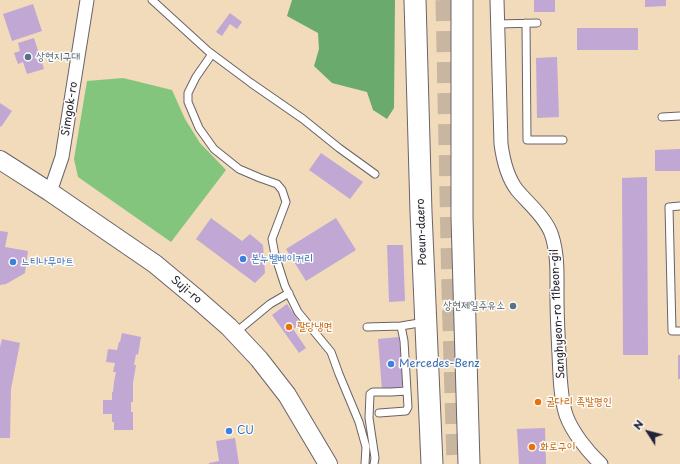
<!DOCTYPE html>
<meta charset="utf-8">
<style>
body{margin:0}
#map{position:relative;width:680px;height:464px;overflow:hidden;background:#f1dbbb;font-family:"Playpen Sans",sans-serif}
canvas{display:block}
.north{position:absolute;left:628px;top:412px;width:40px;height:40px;-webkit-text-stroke:3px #fdfcf7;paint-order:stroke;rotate:306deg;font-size:11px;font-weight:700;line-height:16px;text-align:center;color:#22223b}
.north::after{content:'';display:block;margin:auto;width:14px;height:18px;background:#22223b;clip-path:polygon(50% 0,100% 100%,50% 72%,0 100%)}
</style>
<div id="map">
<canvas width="680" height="464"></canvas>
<div class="north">N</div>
</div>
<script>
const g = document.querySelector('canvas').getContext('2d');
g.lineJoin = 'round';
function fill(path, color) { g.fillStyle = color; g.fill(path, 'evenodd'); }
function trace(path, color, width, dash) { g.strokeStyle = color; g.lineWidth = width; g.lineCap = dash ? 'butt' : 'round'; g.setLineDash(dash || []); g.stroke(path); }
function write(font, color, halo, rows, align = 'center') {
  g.font = font + ' "Playpen Sans","Poor Story",sans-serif'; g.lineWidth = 3; g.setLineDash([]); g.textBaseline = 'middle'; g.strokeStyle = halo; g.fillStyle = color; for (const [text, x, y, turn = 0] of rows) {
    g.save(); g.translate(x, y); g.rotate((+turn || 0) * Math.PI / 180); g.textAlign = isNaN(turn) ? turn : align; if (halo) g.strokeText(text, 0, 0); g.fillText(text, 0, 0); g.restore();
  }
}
const green = new Path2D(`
 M 123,78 L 172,90 L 185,119 L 200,143 L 226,170 L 171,242 L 78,177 L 74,159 L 87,81 Z`);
const forest = new Path2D(`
 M 292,0 L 395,0 L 394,108 L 387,119 L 373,110 L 367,92 L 332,83 L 314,66 L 319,49 L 318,33 L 287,16 Z`);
const building = new Path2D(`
 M 534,0 L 555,0 L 555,12 L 534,12 Z
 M 645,0 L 666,0 L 666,6 L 645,7 Z
 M 33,4 L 42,31 L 12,41 L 3,14 Z
 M 230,13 L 242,22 L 237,29 L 230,24 L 222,36 L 216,32 Z
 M 577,28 L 638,28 L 638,50 L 577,50 Z
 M 34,38 L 44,69 L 27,74 L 23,62 L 18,64 L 14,53 L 20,51 L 18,43 Z
 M 557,57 L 559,117 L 537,118 L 536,58 Z
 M 0,103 L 12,111 L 1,127 L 0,126 Z
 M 680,149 L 680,171 L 655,171 L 655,150 Z
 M 321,153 L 363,182 L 350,199 L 309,170 Z
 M 647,177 L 648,355 L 623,355 L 622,178 Z
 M 211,218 L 242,241 L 250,234 L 263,245 L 265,273 L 255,283 L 196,239 Z
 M 336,218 L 356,250 L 306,281 L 286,249 Z
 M 0,231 L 8,232 L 5,247 L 28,251 L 25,273 L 6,284 L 0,285 Z
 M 387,245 L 403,245 L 405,301 L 389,302 Z
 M 287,304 L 301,324 L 293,329 L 306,348 L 299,353 L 272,315 Z
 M 122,333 L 141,337 L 138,355 L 136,354 L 134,365 L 136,365 L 133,383 L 133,402 L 131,402 L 131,412 L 133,412 L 133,430 L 114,430 L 114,422 L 112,422 L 112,414 L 103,414 L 103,400 L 112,400 L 112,392 L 113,392 L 114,382 L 116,372 L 113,372 L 115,363 L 106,362 L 108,349 L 117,350 L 119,342 L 120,342 Z
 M 399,337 L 404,388 L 382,390 L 378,339 Z
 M 2,339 L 20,343 L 11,389 L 10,438 L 0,438 L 0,347 Z
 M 678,355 L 680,355 L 680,379 L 678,379 Z
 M 545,428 L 546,464 L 519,464 L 517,429 Z
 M 235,438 L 239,464 L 209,464 L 209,463 L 219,461 L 216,441 Z`);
const primaryTunnel = new Path2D(`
 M 446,0 L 452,291 L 457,464`);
const lane = new Path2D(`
 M 152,0 L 208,51 L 251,83 L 303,119 L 339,148 L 375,174
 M 526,23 L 527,140 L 563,140
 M 498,24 L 537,23
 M 212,54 L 196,77 L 188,93 L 188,102 L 199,128 L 214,149 L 239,169 L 260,178 L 277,184 L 282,190 L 286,202 L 272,239 L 275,255 L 285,286 L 298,312 L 331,352 L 339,374 L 359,422 L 366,447 L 365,464
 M 662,117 L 680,116
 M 680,206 L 669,207 L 672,331 L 680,331
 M 367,327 L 401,326
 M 235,333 L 270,304 L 289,293
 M 379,413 L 406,411 L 408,407 L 407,391
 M 374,464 L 375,458 L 369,418 L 370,394 L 373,392 L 391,392 L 407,391 L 404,341 L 401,326 L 425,322`);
const street = new Path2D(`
 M 497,0 L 501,144 C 503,159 507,177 517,190 C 528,203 547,219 552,236 C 558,255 557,276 557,296 C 557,315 558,335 559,354 C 560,374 560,396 566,415 C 572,432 588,452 601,464
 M 50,192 L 62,157 L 87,0`);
const secondary = new Path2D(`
 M 0,160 L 50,192 L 155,264 L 197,299 L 229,327 L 259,359 L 287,395 L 328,464`);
const primary = new Path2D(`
 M 415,0 L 421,212 L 432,464
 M 462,0 L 462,217 L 469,464`);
const markers = [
 [28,57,4,"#5c6f8a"],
 [243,259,4,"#3f7fe0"],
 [13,262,4,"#3f7fe0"],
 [513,306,4,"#5c6f8a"],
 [289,327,4,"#e8710a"],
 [391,364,4,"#3f7fe0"],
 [538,402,4,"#e8710a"],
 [229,431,4,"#3f7fe0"],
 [532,447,4,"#e8710a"]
];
const serviceNames = [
 ["상현지구대",36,57],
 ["상현제일주유소",505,306,"right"]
];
const streetNames = [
 ["Simgok-ro",70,109,-81],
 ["Poeun-daero",422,232,-92],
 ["Suji-ro",186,290,40],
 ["Sanghyeon-ro 11beon-gil",558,314,-93]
];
const shopNames = [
 ["본누벨베이커리",251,259],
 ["느티나무마트",21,262],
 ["Mercedes-Benz",399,364],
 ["CU",237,431]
];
const foodNames = [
 ["팔당냉면",297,327],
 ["굴다리 족발명인",546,402],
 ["화로구이",540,447]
];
fill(green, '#83c57d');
fill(forest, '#6aaa6c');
fill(building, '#c1a7d3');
trace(primaryTunnel, '#c8b6a1', 21, [21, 10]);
trace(lane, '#6a6368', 9);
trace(street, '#6a6368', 15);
trace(secondary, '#6a6368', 20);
trace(primary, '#6a6368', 23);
trace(lane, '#fff', 7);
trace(street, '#fff', 13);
trace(secondary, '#fff', 18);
trace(primary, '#fff', 21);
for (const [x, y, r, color] of markers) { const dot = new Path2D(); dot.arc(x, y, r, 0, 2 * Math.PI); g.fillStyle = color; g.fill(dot); trace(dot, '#fdfcf7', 1.5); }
write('11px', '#4e5e75', '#fdfcf7', serviceNames, 'left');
write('11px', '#22223b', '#fdfcf7', streetNames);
write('11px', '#366cbe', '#fdfcf7', shopNames, 'left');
write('11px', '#c56008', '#fdfcf7', foodNames, 'left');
</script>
